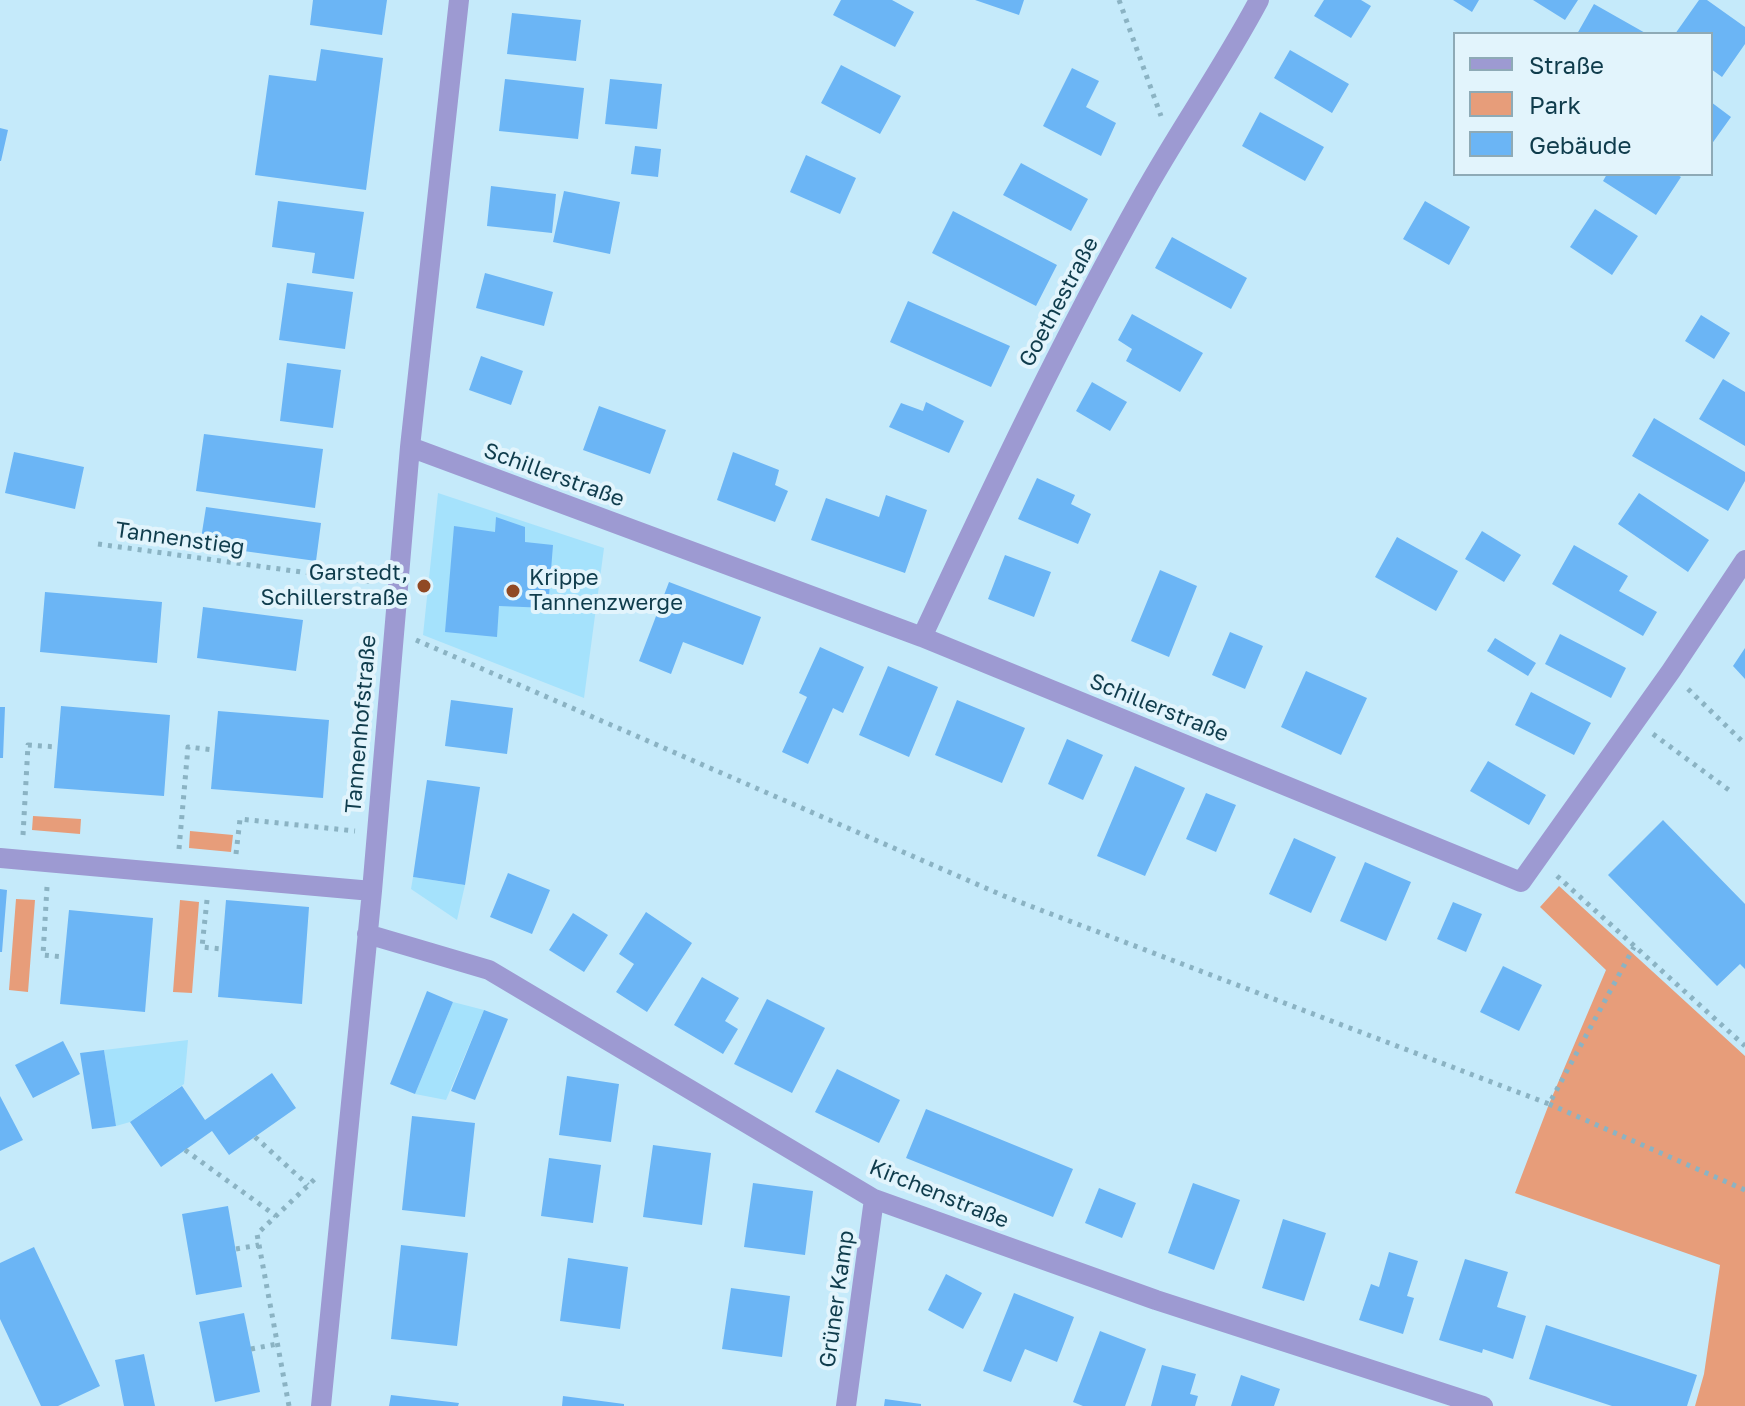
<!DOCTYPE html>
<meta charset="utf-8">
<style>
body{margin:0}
#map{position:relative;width:1745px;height:1406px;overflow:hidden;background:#c5eafa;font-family:"Golos Text",sans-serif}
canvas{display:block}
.legend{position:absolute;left:1453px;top:32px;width:260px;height:144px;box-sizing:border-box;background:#e2f4fc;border:2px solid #8eaab6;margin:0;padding:10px 14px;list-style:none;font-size:24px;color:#0f3c4c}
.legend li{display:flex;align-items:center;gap:16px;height:40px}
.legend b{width:40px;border:2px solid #8eaab6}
</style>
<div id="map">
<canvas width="1745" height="1406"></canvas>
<ul class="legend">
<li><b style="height:10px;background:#9d9ad2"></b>Straße</li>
<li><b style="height:22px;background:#e79d7a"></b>Park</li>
<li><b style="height:22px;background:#6bb5f5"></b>Gebäude</li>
</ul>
</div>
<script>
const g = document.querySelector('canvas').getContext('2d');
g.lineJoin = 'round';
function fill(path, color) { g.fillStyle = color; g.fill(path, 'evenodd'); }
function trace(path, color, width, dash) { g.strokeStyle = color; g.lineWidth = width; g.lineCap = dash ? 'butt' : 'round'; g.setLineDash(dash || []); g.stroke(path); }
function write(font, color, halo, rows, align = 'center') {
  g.font = font + ' "Golos Text",sans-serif'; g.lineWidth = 8; g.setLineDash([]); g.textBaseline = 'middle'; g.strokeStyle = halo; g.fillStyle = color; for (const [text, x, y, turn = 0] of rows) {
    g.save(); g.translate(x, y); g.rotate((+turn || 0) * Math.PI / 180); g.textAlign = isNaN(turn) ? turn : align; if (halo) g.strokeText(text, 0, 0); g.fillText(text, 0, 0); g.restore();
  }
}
const built = new Path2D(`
 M 438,493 L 604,548 L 584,698 L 423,635 Z
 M 413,877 L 465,885 L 457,920 L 411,889 Z
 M 453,1002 L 484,1010 L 446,1100 L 415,1094 Z
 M 188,1040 L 184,1084 L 130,1122 L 116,1126 L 104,1050 Z`);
const green = new Path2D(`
 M 33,816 L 81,819 L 80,834 L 32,830 Z
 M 190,831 L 233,835 L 231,852 L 189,848 Z
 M 1559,886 L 1745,1056 L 1745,1406 L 1695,1406 L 1704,1374 L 1720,1265 L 1515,1193 L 1549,1104 L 1606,970 L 1540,907 Z
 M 16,899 L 35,900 L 28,992 L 9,990 Z
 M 180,900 L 199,902 L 192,993 L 173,992 Z`);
const building = new Path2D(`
 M 313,0 L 387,0 L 382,35 L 310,25 Z
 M 841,0 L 892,0 L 914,12 L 895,47 L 833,15 Z
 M 975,0 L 1024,0 L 1019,15 Z
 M 1324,0 L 1361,0 L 1371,6 L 1351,38 L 1314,16 Z
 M 1453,0 L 1479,0 L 1472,12 Z
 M 1533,0 L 1578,0 L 1565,20 Z
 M 1699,0 L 1707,0 L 1745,27 L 1745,44 L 1722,77 L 1711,69 L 1711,34 L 1675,34 Z
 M 1594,4 L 1647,34 L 1577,34 Z
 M 512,13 L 581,20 L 576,61 L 507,54 Z
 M 321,49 L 383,58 L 366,190 L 255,175 L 269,75 L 316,81 Z
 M 1290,50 L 1349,84 L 1332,113 L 1274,78 Z
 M 841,65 L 901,96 L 880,134 L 821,103 Z
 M 1072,68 L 1099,81 L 1086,107 L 1116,123 L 1101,156 L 1043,126 Z
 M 505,79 L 584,88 L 578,139 L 499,131 Z
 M 610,79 L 662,84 L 657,129 L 605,124 Z
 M 1711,102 L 1731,117 L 1711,145 Z
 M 1260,112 L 1324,147 L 1305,181 L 1242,146 Z
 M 0,128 L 8,130 L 1,161 L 0,161 Z
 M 635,146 L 661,149 L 658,177 L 631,174 Z
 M 806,155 L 856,178 L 840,214 L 790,192 Z
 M 1021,163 L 1088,199 L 1071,231 L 1003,195 Z
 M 1607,174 L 1676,174 L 1681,177 L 1656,215 L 1603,181 Z
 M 491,186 L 556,194 L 552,233 L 487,226 Z
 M 564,191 L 620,202 L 610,254 L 553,242 Z
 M 278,201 L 364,212 L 354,279 L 312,273 L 315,253 L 272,247 Z
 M 1425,201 L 1470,227 L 1449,265 L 1403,239 Z
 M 1595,209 L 1638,236 L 1612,275 L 1570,247 Z
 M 953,211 L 1057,265 L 1036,306 L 932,253 Z
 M 1172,237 L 1247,278 L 1231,309 L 1155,268 Z
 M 485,273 L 553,292 L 544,326 L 476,308 Z
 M 287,283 L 353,292 L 345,349 L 279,340 Z
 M 908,301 L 1010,346 L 991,387 L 890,342 Z
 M 1132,314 L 1203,353 L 1180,392 L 1126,361 L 1132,349 L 1118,340 Z
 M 1701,315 L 1730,333 L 1714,359 L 1685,341 Z
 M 481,356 L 523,371 L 511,405 L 469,390 Z
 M 287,363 L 341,370 L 333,428 L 280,421 Z
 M 1723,379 L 1745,392 L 1745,446 L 1699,419 Z
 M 1092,382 L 1127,402 L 1110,431 L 1076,411 Z
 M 926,402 L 964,421 L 949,453 L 889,427 L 901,403 L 923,411 Z
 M 599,406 L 666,430 L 650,474 L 583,450 Z
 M 1654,418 L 1745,472 L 1745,481 L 1728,511 L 1632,456 Z
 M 204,434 L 323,449 L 315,508 L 196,491 Z
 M 14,452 L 84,467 L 75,509 L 5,493 Z
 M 733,452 L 779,470 L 775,485 L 788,491 L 775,522 L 717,500 Z
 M 1037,478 L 1075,495 L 1071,504 L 1091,514 L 1078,544 L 1018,519 Z
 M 1639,493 L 1709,540 L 1688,572 L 1618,524 Z
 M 886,495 L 927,510 L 905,573 L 811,540 L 826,498 L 879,517 Z
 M 206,507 L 321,523 L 316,561 L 200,545 Z
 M 496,517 L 525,527 L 525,542 L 553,545 L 548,608 L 499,606 L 497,637 L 445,632 L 454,526 L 495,532 Z
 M 1482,531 L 1521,555 L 1504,582 L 1465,559 Z
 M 1397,537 L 1458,571 L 1436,611 L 1375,577 Z
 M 1574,545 L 1628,576 L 1619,591 L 1657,612 L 1643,636 L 1552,584 Z
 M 1005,555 L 1051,572 L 1034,617 L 988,599 Z
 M 1160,570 L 1197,586 L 1169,657 L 1131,641 Z
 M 669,582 L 761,617 L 743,665 L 683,642 L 671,674 L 639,661 Z
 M 45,592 L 162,602 L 157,663 L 40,652 Z
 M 203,607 L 303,620 L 296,671 L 197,658 Z
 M 1230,632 L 1263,646 L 1245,689 L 1212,675 Z
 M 1560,634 L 1626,668 L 1611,698 L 1545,664 Z
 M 1495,638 L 1536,663 L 1528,676 L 1487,651 Z
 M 820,647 L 864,667 L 843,713 L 833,708 L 808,764 L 782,752 L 807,697 L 799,693 Z
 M 1745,648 L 1745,679 L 1733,666 Z
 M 888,666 L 938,687 L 909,757 L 859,735 Z
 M 1306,671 L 1367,698 L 1341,755 L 1281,727 Z
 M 1531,692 L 1591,723 L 1574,755 L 1515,725 Z
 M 451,700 L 513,708 L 507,754 L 445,746 Z
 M 957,700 L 1025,728 L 1002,783 L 935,755 Z
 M 61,706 L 170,715 L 164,796 L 54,788 Z
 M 0,707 L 5,707 L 3,758 L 0,758 Z
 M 218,711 L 329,720 L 323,798 L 211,789 Z
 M 1067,739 L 1103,755 L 1083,800 L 1048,784 Z
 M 1488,761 L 1546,795 L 1529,825 L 1470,791 Z
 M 1135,766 L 1185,788 L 1145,876 L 1097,856 Z
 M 427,780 L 480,787 L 465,885 L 413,877 Z
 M 1206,793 L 1236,805 L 1216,852 L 1186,839 Z
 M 1663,820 L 1745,904 L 1745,969 L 1740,964 L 1717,986 L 1608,875 Z
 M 1294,838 L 1336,857 L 1311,913 L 1269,894 Z
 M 1365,862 L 1411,882 L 1386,941 L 1340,921 Z
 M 508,873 L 550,890 L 532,934 L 490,917 Z
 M 0,889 L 7,890 L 2,952 L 0,952 Z
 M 226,900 L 309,907 L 302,1004 L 218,997 Z
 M 1453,902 L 1482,914 L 1466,952 L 1437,939 Z
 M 69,910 L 153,918 L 145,1012 L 60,1004 Z
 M 646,912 L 692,943 L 647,1012 L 616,992 L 634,964 L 619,954 Z
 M 573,913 L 608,935 L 584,972 L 549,950 Z
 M 1503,966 L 1542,985 L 1519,1031 L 1480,1012 Z
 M 702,977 L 739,998 L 725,1021 L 738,1029 L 723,1054 L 674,1025 Z
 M 427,991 L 453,1002 L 415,1094 L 390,1084 Z
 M 767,999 L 825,1028 L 792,1093 L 734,1064 Z
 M 484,1010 L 508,1019 L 475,1100 L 451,1091 Z
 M 63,1041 L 80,1074 L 33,1098 L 15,1065 Z
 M 104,1050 L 116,1126 L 92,1129 L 80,1053 Z
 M 837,1069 L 900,1100 L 879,1143 L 815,1112 Z
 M 272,1073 L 296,1108 L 229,1155 L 212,1131 L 161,1167 L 130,1122 L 182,1086 L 205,1120 Z
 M 567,1076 L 619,1084 L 611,1142 L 559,1135 Z
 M 0,1096 L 23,1140 L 0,1151 Z
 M 926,1109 L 1073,1169 L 1053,1217 L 906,1158 Z
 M 412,1116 L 475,1123 L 465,1217 L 402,1210 Z
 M 653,1145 L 711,1153 L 702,1225 L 643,1217 Z
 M 549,1158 L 601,1165 L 593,1223 L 541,1216 Z
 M 753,1183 L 813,1191 L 805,1255 L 744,1247 Z
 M 1193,1183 L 1240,1200 L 1214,1270 L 1168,1253 Z
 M 1099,1188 L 1136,1203 L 1122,1238 L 1085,1223 Z
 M 228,1206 L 242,1287 L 196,1295 L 182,1214 Z
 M 1283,1219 L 1326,1233 L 1304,1301 L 1262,1288 Z
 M 401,1245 L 468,1253 L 457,1346 L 391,1339 Z
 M 34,1247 L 100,1386 L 58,1406 L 41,1406 L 0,1319 L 0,1263 Z
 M 1389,1252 L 1418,1261 L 1407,1296 L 1414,1298 L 1403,1334 L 1359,1320 L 1371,1284 L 1379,1287 Z
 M 568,1258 L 628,1267 L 620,1329 L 560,1321 Z
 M 1465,1259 L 1508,1272 L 1497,1307 L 1526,1316 L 1513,1359 L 1483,1349 L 1482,1353 L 1439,1340 Z
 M 946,1274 L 982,1293 L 963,1329 L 928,1310 Z
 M 731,1288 L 790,1296 L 782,1357 L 722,1349 Z
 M 1014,1293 L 1074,1317 L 1057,1362 L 1025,1349 L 1011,1382 L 983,1371 Z
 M 244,1313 L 260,1392 L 215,1402 L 199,1322 Z
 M 1546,1325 L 1697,1375 L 1687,1406 L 1612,1406 L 1529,1379 Z
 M 1100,1331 L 1146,1349 L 1125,1406 L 1083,1406 L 1073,1402 Z
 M 144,1354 L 155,1406 L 124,1406 L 115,1360 Z
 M 1162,1365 L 1196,1374 L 1190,1394 L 1198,1396 L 1195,1406 L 1151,1406 Z
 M 1241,1375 L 1280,1389 L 1274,1406 L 1231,1406 Z
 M 391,1395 L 459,1403 L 458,1406 L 389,1406 Z
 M 563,1396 L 624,1404 L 624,1406 L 562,1406 Z
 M 885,1399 L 921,1404 L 921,1406 L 884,1406 Z`);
const path = new Path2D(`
 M 1119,0 L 1161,116
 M 98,544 L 374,582
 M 416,640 L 1004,896 L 1549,1104 L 1634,947
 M 1688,689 L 1745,744
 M 1653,734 L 1733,793
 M 23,835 L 28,745 L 57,747
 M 179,849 L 188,747 L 214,750
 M 236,854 L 240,819 L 355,831
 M 1557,876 L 1745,1046
 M 47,887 L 43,955 L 64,957
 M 207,900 L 202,947 L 222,949
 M 1549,1104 L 1745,1190
 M 255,1137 L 308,1185
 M 185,1150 L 276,1216
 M 236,1249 L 259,1245
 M 251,1349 L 277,1344
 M 289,1406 L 257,1234 L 318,1176`);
const minor = new Path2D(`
 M 410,447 L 922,637 L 1521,882 L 1671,671 L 1745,560
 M 922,637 C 992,487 1063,337 1144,193 C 1181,127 1224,66 1259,0
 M 0,858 L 372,891
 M 367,934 L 489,970 L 874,1199 L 1156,1300 L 1483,1406
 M 321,1406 L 372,891 L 410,447 L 459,0
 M 846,1406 L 874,1199`);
const markers = [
 [424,586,8,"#904924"],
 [513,591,8,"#904924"]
];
const streetNames = [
 ["Goethestraße",1059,302,-62],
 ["Schillerstraße",554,475,20],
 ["Tannenstieg",180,539,8],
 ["Schillerstraße",1159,708,22],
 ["Tannenhofstraße",361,724,-85],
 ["Kirchenstraße",939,1194,22],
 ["Grüner Kamp",837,1299,-82]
];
const poiNames = [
 ["Garstedt,",408,573],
 ["Schillerstraße",408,598],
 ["Krippe",529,578,"left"],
 ["Tannenzwerge",529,603,"left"]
];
fill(built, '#a5e2fc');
fill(green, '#e79d7a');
fill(building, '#6bb5f5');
trace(path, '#8bb3c3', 5, [4, 6]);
trace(minor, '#9d9ad2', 20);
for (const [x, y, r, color] of markers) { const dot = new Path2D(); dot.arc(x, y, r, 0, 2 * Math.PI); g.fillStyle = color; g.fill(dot); trace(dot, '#e2f4fc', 3); }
write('22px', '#0f3c4c', '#e2f4fc', streetNames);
write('22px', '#0f3c4c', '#e2f4fc', poiNames, 'right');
</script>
